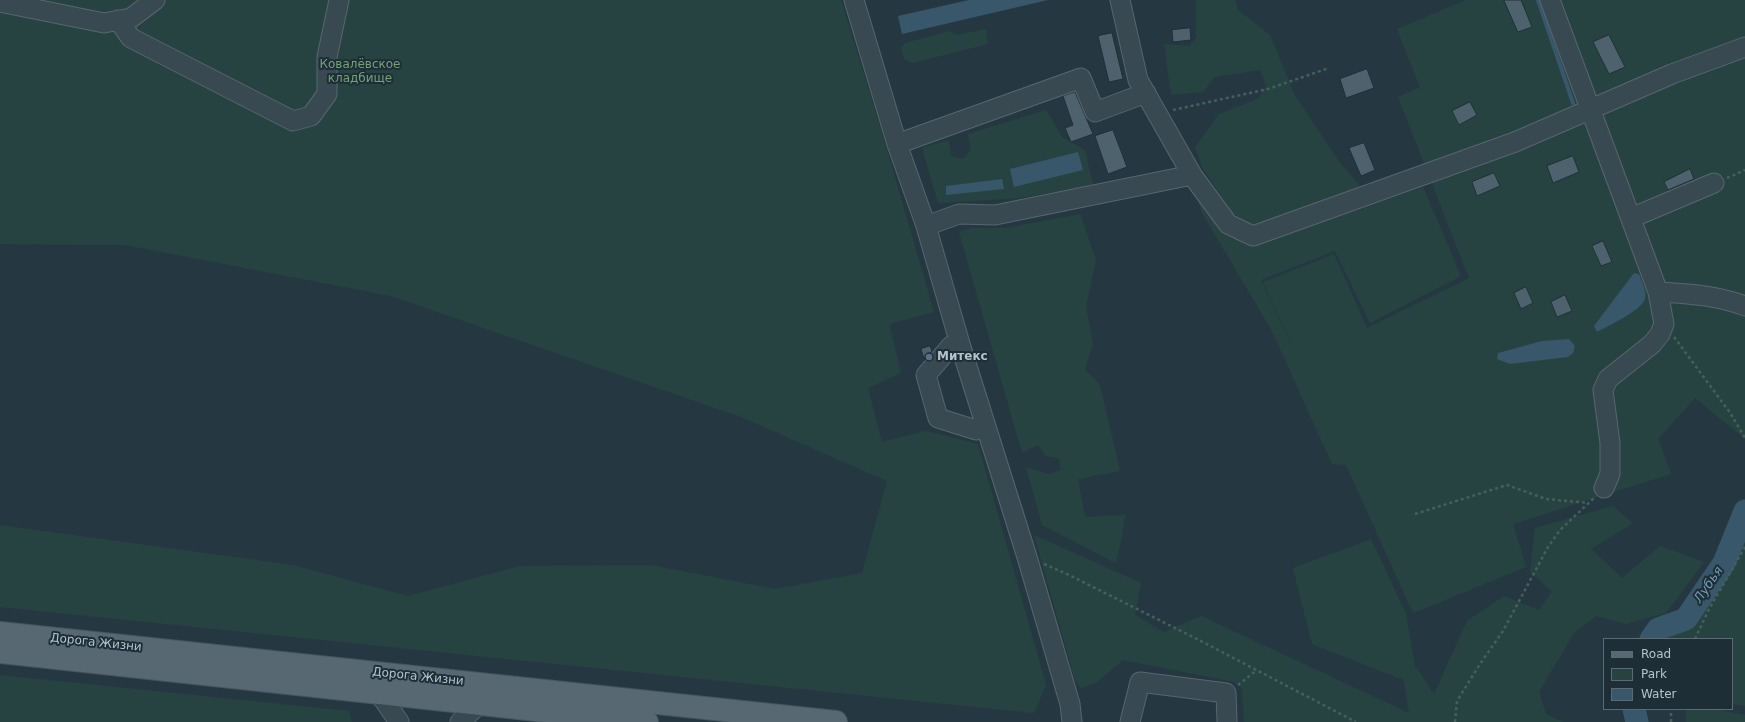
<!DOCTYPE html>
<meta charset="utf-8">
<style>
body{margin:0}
#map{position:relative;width:1745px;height:722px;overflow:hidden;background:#253842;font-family:"DejaVu Sans",sans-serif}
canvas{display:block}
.legend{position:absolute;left:1603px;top:638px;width:130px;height:72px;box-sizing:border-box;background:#1e2e37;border:1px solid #5b6a73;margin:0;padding:5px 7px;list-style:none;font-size:12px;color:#b6c3cc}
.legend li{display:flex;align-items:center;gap:8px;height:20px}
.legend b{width:20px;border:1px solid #5b6a73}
</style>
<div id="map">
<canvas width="1745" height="722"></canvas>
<ul class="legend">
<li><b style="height:5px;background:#576872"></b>Road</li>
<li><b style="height:11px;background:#274341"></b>Park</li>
<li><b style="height:11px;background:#38576a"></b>Water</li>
</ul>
</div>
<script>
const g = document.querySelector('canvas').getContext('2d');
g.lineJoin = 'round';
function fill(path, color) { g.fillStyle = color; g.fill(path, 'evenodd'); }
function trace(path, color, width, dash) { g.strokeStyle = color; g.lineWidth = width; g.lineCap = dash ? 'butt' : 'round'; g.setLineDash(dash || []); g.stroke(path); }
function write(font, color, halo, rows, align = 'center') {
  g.font = font + ' "DejaVu Sans",sans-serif'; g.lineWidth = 4; g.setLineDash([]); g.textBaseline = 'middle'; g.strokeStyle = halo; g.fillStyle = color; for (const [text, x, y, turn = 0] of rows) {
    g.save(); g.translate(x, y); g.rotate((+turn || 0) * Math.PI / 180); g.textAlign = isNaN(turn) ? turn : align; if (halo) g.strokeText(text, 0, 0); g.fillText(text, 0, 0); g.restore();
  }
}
const green = new Path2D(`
 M 0,0 L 841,0 L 883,136 L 934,312 L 889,324 L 901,373 L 868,388 L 882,442 L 926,431 L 978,444 L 1046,685 L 1034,713 L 0,607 L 0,525 L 293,565 L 408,596 L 520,566 L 651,565 L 775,589 L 862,573 L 887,481 L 741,417 L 391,296 L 125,245 L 0,244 Z
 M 1196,0 L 1235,0 L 1238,10 L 1270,35 L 1294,94 L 1340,163 L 1362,188 L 1255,226 L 1233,214 L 1202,167 L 1195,147 L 1219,114 L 1259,98 L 1266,85 L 1260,70 L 1215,77 L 1203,92 L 1171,95 L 1164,44 L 1189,46 L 1196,38 Z
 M 1466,0 L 1745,0 L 1745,439 L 1695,398 L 1658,439 L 1671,474 L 1513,524 L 1526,567 L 1413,613 L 1346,465 L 1332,464 L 1272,331 L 1202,213 L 1195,192 L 1221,227 L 1255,245 L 1423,187 L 1461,276 L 1370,323 L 1335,251 L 1261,280 L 1304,371 L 1263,282 L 1334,254 L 1367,328 L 1469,278 L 1398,97 L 1420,87 L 1397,29 Z
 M 986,29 L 988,44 L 912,63 L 904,59 L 901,48 L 905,43 L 949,31 L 957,35 Z
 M 1046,110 L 1062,137 L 1085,150 L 1093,185 L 1020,198 L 938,203 L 922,148 L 949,140 L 951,156 L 963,159 L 971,150 L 968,134 Z
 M 1080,214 L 1096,260 L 1086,307 L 1093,343 L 1085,369 L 1100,385 L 1120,471 L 1078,479 L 1085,517 L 1125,515 L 1123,532 L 1116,563 L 1042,525 L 1026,467 L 1049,474 L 1061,470 L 1059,458 L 1046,456 L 1038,445 L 1022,453 L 959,232 L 972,228 L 1006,228 Z
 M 1613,506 L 1633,523 L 1591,549 L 1622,578 L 1660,546 L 1704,562 L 1666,613 L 1626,624 L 1596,616 L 1574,633 L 1539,692 L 1546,714 L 1564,722 L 1244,722 L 1242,689 L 1234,682 L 1123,660 L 1097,682 L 1081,688 L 1075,680 L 1034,535 L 1141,583 L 1135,615 L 1164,632 L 1201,616 L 1409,713 L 1404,680 L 1312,644 L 1293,568 L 1371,539 L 1406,614 L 1415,666 L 1434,694 L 1467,621 L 1504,596 L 1539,610 L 1552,591 L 1530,572 L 1535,528 Z
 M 1745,528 L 1745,706 L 1732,704 L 1732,639 L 1669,639 L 1669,635 L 1701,616 Z
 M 0,675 L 349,711 L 352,722 L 0,722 Z
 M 1686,709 L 1714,709 L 1745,715 L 1745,722 L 1686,722 Z`);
const water = new Path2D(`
 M 969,0 L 1048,0 L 902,34 L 898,16 Z
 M 1078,152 L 1083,170 L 1014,187 L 1010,169 Z
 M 1002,179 L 1004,189 L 946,195 L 946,186 Z
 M 1634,273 L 1639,274 C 1642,282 1647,290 1645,299 C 1642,310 1608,326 1597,332 L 1594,326 Z
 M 1569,339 L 1575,346 L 1573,353 L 1568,357 L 1510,364 L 1497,359 L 1498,353 L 1542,341 Z`);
const stream = new Path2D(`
 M 1538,0 L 1573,103`);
const river = new Path2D(`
 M 1651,639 L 1658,629 L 1686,619 L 1724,563 L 1745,511
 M 1634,709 L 1637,722`);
const building = new Path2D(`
 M 1504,0 L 1521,0 L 1532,27 L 1518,32 Z
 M 1190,28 L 1191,40 L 1173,42 L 1172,30 Z
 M 1112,33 L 1123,79 L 1109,82 L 1098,36 Z
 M 1609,35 L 1625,67 L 1609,74 L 1593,42 Z
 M 1367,69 L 1374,88 L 1346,98 L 1340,79 Z
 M 1075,92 L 1093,134 L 1071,142 L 1065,128 L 1073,125 L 1063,96 Z
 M 1470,102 L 1477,115 L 1459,125 L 1452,111 Z
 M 1113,130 L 1127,167 L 1108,174 L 1095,136 Z
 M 1364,143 L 1375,170 L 1361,176 L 1349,148 Z
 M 1573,156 L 1579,172 L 1553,183 L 1547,166 Z
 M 1690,169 L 1694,179 L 1668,190 L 1664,182 Z
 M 1494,173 L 1500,186 L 1477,196 L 1472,182 Z
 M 1603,241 L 1612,262 L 1601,266 L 1592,246 Z
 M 1526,287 L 1533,303 L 1521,309 L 1514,293 Z
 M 1565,295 L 1572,311 L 1557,317 L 1551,302 Z
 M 930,346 L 932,351 L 924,359 L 921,349 Z`);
const path = new Path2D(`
 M 1173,110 L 1268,89 L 1329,68
 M 1727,178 L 1745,170
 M 1674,337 L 1731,414 L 1745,438
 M 1415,514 L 1507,485 L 1546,499 L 1589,503
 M 1044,564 L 1069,575 L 1197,639 L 1356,722
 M 1695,639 L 1709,609 L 1745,547
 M 1238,685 L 1257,670
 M 1455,722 L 1457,701 L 1480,664 L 1503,631 L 1548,547 L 1560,530 L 1594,498
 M 1671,722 L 1671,709`);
const minor = new Path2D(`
 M 854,0 L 897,144 L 926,226 L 960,344 L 1027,557 L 1070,704 L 1072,722
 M 1120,0 L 1138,80 L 1192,175
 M 1550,0 L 1658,292 L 1664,324 L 1660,334 L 1652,344 L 1608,379 L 1603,390 L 1610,443 L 1610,474 L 1604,488
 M 0,2 L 104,23 L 131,18 L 155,0
 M 118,20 L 131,38 L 293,121 L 311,116 L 327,94 L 327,57 L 339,0
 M 897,144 L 1081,78 L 1095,112 L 1146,93
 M 1631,218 L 1714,183
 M 926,226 L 959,214 L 995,215 L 1192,175 L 1228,224 L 1253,236 L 1515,142 L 1672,74 L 1745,47
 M 1658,292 C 1690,294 1715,295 1745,306
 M 960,344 L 951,346 L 926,375 L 938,418 L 976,430 L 986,428
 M 379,693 L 399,722
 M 460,722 L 479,704
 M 1130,722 L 1140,682 L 1226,693 L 1227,722`);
const major = new Path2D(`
 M 0,633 L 836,722
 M 0,652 L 647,722`);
const markers = [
 [929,357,4,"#5c6f8a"]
];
const parkNames = [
 ["Ковалёвское",360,65],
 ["кладбище",360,79]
];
const poiNames = [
 ["Митекс",937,357]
];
const streetNames = [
 ["Дорога Жизни",96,643,6],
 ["Дорога Жизни",418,677,6]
];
const waterNames = [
 ["Лубья",1709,585,-56]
];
fill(green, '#274341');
fill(water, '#38576a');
trace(stream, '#38576a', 4);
trace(river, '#38576a', 23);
fill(building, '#4e626e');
trace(building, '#203039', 1);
trace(minor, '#57666f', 21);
trace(major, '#46555e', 24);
trace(path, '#455f5d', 2.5, [3, 3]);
trace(minor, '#394952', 19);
trace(major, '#576872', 22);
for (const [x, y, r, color] of markers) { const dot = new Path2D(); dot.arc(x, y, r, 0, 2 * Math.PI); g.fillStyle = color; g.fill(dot); trace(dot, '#1e2e37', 1.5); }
write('12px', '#73a375', '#1e2e37', parkNames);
write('bold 12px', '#b6c3cc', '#1e2e37', poiNames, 'left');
write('12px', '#b6c3cc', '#1e2e37', streetNames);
write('italic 13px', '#759ab0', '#1e2e37', waterNames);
</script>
